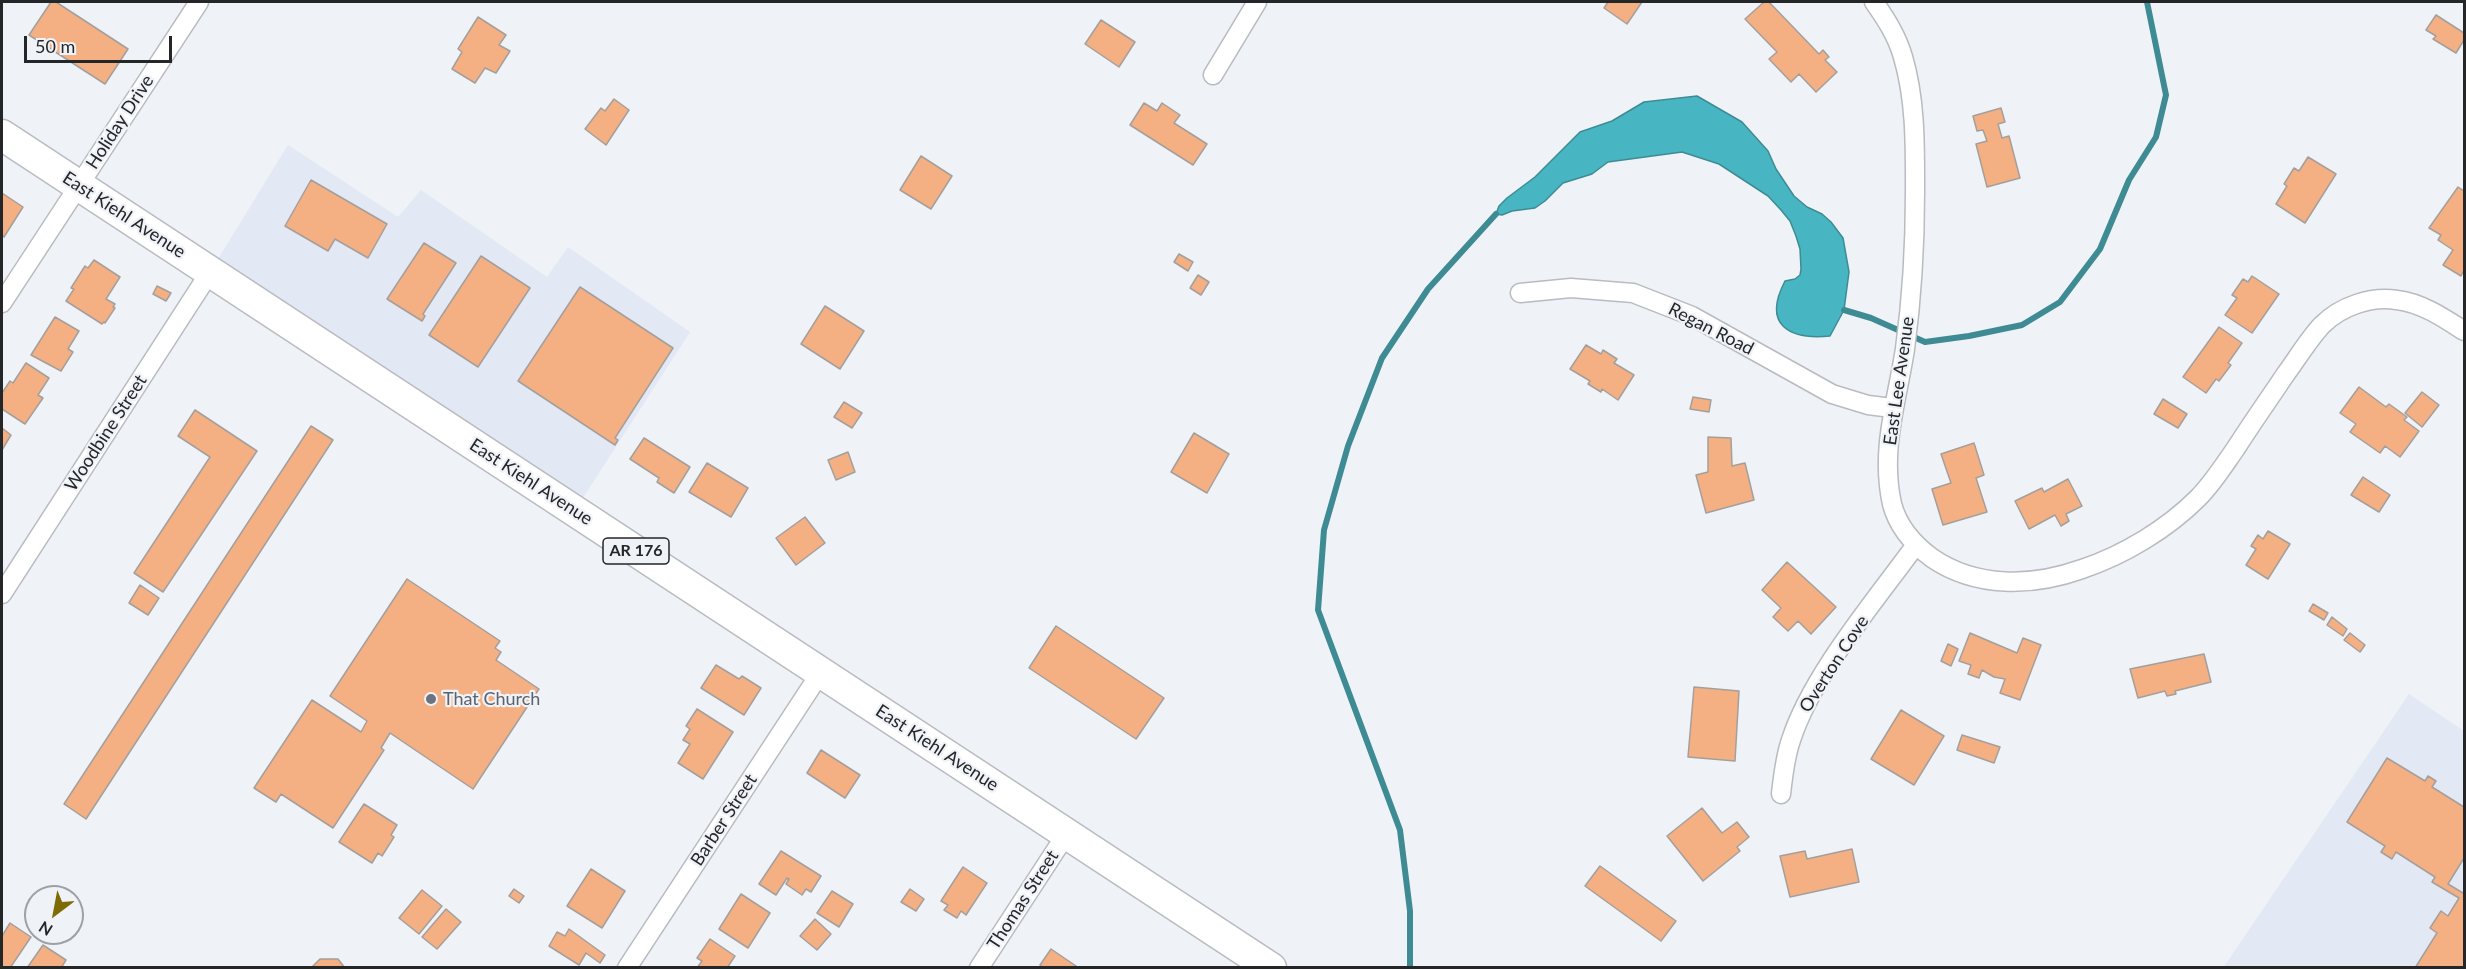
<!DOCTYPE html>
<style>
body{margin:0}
#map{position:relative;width:2466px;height:969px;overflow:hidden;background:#eff2f7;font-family:Lato,sans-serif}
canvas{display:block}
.frame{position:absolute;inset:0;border:3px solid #252628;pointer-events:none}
.north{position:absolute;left:24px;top:885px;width:60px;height:60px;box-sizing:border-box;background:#eff2f7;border:2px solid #9ea0a4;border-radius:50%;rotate:212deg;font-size:16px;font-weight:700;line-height:24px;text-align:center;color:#252628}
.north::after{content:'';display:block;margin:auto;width:21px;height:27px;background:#7f6b04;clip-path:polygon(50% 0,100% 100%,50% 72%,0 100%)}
.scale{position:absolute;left:24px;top:36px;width:148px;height:27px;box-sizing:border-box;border:3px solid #252628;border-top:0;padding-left:8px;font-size:18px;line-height:21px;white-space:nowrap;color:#252628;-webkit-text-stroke:4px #eff2f7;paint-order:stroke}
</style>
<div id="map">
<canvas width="2466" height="969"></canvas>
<div class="frame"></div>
<div class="north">N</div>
<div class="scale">50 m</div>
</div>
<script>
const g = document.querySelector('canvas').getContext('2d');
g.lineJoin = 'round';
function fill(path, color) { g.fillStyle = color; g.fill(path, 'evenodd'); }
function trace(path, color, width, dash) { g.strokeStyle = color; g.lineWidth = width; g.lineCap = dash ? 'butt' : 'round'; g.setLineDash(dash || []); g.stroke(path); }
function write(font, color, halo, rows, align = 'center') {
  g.font = font + ' Lato,sans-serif'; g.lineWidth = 4.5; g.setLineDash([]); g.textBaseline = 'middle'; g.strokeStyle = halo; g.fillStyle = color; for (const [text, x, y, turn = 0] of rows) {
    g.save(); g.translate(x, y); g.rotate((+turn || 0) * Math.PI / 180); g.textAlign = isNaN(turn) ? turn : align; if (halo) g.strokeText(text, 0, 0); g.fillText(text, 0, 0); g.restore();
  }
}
const built = new Path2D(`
 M 288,145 L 398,217 L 421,190 L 547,277 L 568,247 L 690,332 L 575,510 L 210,272 Z
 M 2409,694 L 2464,731 L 2464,967 L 2223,968 Z`);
const water = new Path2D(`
 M 1697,96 L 1742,122 L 1768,151 L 1776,169 L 1794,196 L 1807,207 L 1822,214 L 1831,222 L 1843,238 L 1849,272 L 1844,310 L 1830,336 C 1789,340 1762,325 1785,281 L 1795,279 L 1800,275 L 1801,269 L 1800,249 L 1796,236 L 1790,221 L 1781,210 L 1768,196 L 1719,164 L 1682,152 L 1608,162 L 1592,174 L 1563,183 L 1545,201 L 1535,208 L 1512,211 L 1502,215 L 1496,214 L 1499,206 L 1507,198 L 1535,177 L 1580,132 L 1612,121 L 1644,102 Z`);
const stream = new Path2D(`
 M 1844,310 L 1871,318 L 1925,342 L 1969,336 L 2022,325 L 2060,302 L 2100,249 L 2129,180 L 2156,137 L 2166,95 L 2147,2
 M 1410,968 L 1410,911 L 1400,830 L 1318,610 L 1324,530 L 1348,446 L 1382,358 L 1428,289 L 1496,214`);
const building = new Path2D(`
 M 51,2 L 56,2 L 128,49 L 105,84 L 29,35 Z
 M 1608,2 L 1642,2 L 1627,24 L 1604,8 Z
 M 1764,2 L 1769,2 L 1819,54 L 1823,50 L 1829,57 L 1825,60 L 1837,72 L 1816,92 L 1799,74 L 1791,82 L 1769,59 L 1777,52 L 1745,19 Z
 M 2436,15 L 2464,33 L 2464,40 L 2456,53 L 2433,39 L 2436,36 L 2426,30 Z
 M 478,17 L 506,35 L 499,45 L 510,51 L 496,73 L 485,68 L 475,83 L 452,69 L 462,52 L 458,49 Z
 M 1101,20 L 1135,42 L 1119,67 L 1085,44 Z
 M 614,99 L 629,110 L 606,145 L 585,129 L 601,108 L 605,111 Z
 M 1144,103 L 1157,111 L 1162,103 L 1180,115 L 1174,123 L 1207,144 L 1193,165 L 1130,125 Z
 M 2001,108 L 2005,122 L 1998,124 L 2002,138 L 2009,136 L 2020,178 L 1987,187 L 1976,144 L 1987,141 L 1983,130 L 1977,131 L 1973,116 Z
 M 921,156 L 952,176 L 931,209 L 900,190 Z
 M 2308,157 L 2336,174 L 2305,223 L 2276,204 L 2287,186 L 2284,184 L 2294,168 L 2299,171 Z
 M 311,180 L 387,224 L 368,258 L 335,239 L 328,251 L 285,226 Z
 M 2458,187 L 2464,191 L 2464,270 L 2461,276 L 2443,265 L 2453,250 L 2438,240 L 2441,235 L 2429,228 Z
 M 2,193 L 23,207 L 4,237 L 2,235 Z
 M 424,243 L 456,263 L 423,314 L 425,316 L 422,321 L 387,299 Z
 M 1179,254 L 1193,262 L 1188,271 L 1174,262 Z
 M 481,256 L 530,288 L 478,367 L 429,335 Z
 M 94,260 L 120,277 L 106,299 L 115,304 L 113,307 L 115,308 L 105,323 L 104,322 L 102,324 L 66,301 L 74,289 L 71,288 L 85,266 L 88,268 Z
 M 1198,275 L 1209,282 L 1201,295 L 1190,288 Z
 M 2252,276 L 2279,294 L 2252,333 L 2225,315 L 2237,298 L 2232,295 L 2243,279 L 2248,282 Z
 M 157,286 L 171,293 L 166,301 L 153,294 Z
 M 580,287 L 673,348 L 615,438 L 618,440 L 615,445 L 518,381 Z
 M 825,306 L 864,331 L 840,369 L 801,344 Z
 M 55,317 L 79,331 L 68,349 L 73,352 L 61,371 L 31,355 Z
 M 2219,327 L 2242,343 L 2228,363 L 2231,365 L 2219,381 L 2216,379 L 2206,393 L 2183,377 Z
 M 1586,345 L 1601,354 L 1603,350 L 1617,359 L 1614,363 L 1634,375 L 1618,400 L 1602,389 L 1601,392 L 1588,384 L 1590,381 L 1570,369 Z
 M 26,363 L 49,378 L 38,395 L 43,398 L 25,424 L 2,409 L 2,393 L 10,381 L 13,383 Z
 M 2359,387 L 2386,407 L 2389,404 L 2407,417 L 2404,420 L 2419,431 L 2400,457 L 2385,446 L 2380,453 L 2350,432 L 2356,424 L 2340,413 Z
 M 2422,392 L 2439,405 L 2422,427 L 2405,413 Z
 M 1693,397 L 1711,400 L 1709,412 L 1690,409 Z
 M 2163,399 L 2187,414 L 2178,428 L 2154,414 Z
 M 844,402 L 862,413 L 852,428 L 834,417 Z
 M 195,410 L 257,451 L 163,592 L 134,573 L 210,457 L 178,436 Z
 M 311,426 L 333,440 L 86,819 L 64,804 Z
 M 2,428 L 11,435 L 2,450 Z
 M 1194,433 L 1229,454 L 1207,493 L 1171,472 Z
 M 1708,437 L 1731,438 L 1732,466 L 1745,463 L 1754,500 L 1706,513 L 1696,475 L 1708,472 Z
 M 644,438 L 690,467 L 674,493 L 657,482 L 659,478 L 630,459 Z
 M 1974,443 L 1984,475 L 1976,478 L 1987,512 L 1943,525 L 1932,489 L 1951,483 L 1941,454 Z
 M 848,452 L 855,472 L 836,480 L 828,460 Z
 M 707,463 L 748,488 L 731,517 L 689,492 Z
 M 2363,477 L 2390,495 L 2379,512 L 2351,495 Z
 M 2068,479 L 2082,506 L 2066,514 L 2069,521 L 2061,526 L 2055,515 L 2029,529 L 2015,501 L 2042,488 L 2044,492 Z
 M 805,517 L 825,543 L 796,565 L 776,538 Z
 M 2268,531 L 2290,544 L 2268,579 L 2246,565 L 2256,549 L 2251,546 L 2258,535 L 2263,539 Z
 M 1787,562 L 1836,607 L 1811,634 L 1798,621 L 1788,631 L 1773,617 L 1781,608 L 1762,590 Z
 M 407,579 L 500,641 L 495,648 L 501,652 L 496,660 L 539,689 L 473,789 L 390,733 L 381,748 L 384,750 L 333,828 L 281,794 L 276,802 L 254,788 L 312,700 L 361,732 L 367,721 L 330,696 Z
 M 140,585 L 159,598 L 148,615 L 129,603 Z
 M 2313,604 L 2328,613 L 2324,620 L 2309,611 Z
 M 2332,617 L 2347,629 L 2343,636 L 2327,625 Z
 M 1056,626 L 1164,698 L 1136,739 L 1029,668 Z
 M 1970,633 L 2017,653 L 2023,638 L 2041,645 L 2020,700 L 2000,693 L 2005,679 L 1994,677 L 1982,670 L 1979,678 L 1968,674 L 1971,665 L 1959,661 Z
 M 2350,633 L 2365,645 L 2360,652 L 2344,640 Z
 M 1948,644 L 1958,649 L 1951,666 L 1941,661 Z
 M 2204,654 L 2211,682 L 2175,691 L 2176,694 L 2167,696 L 2165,691 L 2138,698 L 2130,669 Z
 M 716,665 L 739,679 L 742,676 L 761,688 L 744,715 L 701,688 Z
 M 1694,687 L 1739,691 L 1735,761 L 1688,757 Z
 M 697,709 L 733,732 L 703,779 L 678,763 L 690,744 L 683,740 L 690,729 L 686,726 Z
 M 1901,710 L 1944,736 L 1914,785 L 1871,759 Z
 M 1962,735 L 2000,747 L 1994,763 L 1957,750 Z
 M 821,750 L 860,775 L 845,798 L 807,773 Z
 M 2387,758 L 2425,781 L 2428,776 L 2436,781 L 2432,787 L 2464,807 L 2464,858 L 2448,884 L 2463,893 L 2464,891 L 2464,968 L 2415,968 L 2437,933 L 2430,928 L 2441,911 L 2448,916 L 2459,898 L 2432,882 L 2435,877 L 2396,852 L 2392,859 L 2381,852 L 2385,846 L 2347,822 Z
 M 364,804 L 397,825 L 391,835 L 394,837 L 382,856 L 378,853 L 372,863 L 339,842 Z
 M 1702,808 L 1722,833 L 1737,822 L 1749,837 L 1737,847 L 1740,851 L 1703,881 L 1667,836 Z
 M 1852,849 L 1859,882 L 1790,897 L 1780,856 L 1805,851 L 1807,859 Z
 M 781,851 L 821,876 L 811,892 L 806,889 L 802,895 L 786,884 L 789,879 L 787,878 L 776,895 L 759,884 Z
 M 1600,866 L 1676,921 L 1661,941 L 1585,886 Z
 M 963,867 L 987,883 L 966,915 L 961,911 L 957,918 L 944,910 L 948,905 L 941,901 Z
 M 591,869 L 625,891 L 602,928 L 567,906 Z
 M 514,889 L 524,896 L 519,903 L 509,896 Z
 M 910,889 L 924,899 L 916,911 L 901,902 Z
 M 422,890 L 442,906 L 419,934 L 399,918 Z
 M 832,891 L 853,904 L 839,927 L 817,913 Z
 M 741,894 L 770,913 L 748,948 L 719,929 Z
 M 446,909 L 461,922 L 437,949 L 422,937 Z
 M 815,919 L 831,934 L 817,950 L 800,936 Z
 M 10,923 L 31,937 L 10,968 L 2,968 L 2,936 Z
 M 569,929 L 605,955 L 600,963 L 586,953 L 579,965 L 549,946 L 557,932 L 565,936 Z
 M 710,939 L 735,956 L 727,968 L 697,968 L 702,961 L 697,958 Z
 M 43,945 L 66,960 L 61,968 L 27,968 Z
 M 1051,949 L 1079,968 L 1044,968 L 1040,965 Z
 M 320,959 L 338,959 L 345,968 L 311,968 Z`);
const street = new Path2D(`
 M 1874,2 C 1886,19 1897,36 1903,57 C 1916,101 1915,148 1915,193 C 1915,246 1912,297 1905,349 C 1897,401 1880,450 1892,504 C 1898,527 1913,544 1932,558 C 1976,588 2032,587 2082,569 C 2124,555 2167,529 2198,498 C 2213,483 2224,465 2236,448 C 2252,423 2269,399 2285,375 C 2297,359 2308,340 2322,325 C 2341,306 2371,296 2397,300 C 2422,303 2444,318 2464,331
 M 1213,75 L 1257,2
 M 1520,293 L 1571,288 L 1633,293 L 1692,316 L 1832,394 L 1868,405 L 1892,408
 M 2,303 L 199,2
 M 2,594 L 210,272
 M 1781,794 C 1783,776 1785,757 1791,740 C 1812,675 1875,601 1915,546
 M 627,968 L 821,672
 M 979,968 L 1067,833`);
const primary = new Path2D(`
 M 2,135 L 1271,968`);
const markers = [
 [431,699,6,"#6b7280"]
];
const shields = [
 [636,551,66]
];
const shieldNames = [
 ["AR 176",636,551]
];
const streetNames = [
 ["Holiday Drive",120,122,-57],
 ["East Kiehl Avenue",124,215,33],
 ["Regan Road",1711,329,27],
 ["East Lee Avenue",1899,381,-82],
 ["Woodbine Street",106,433,-57],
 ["East Kiehl Avenue",531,482,33],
 ["Overton Cove",1834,664,-57],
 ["East Kiehl Avenue",937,748,33],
 ["Barber Street",724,820,-57],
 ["Thomas Street",1023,900,-57]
];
const worshipNames = [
 ["That Church",443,699]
];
fill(built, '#e2e8f4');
fill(water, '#48b6c2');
trace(water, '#3e8b94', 1.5);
trace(stream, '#3e8b94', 6);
fill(building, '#f4b083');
trace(building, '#a49f9c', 1.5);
trace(street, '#b8bbc0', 21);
trace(primary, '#b8bbc0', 33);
trace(street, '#fff', 18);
trace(primary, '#fff', 30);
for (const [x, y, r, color] of markers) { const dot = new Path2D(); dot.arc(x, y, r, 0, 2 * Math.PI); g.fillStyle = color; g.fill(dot); trace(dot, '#eff2f7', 2); }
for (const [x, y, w] of shields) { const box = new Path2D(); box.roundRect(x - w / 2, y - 13, w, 26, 4.5); g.fillStyle = '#eff2f7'; g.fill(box); trace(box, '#252628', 1.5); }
write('bold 16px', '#252628', null, shieldNames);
write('18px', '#252628', '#eff2f7', streetNames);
write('18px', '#5b616d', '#eff2f7', worshipNames, 'left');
</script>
